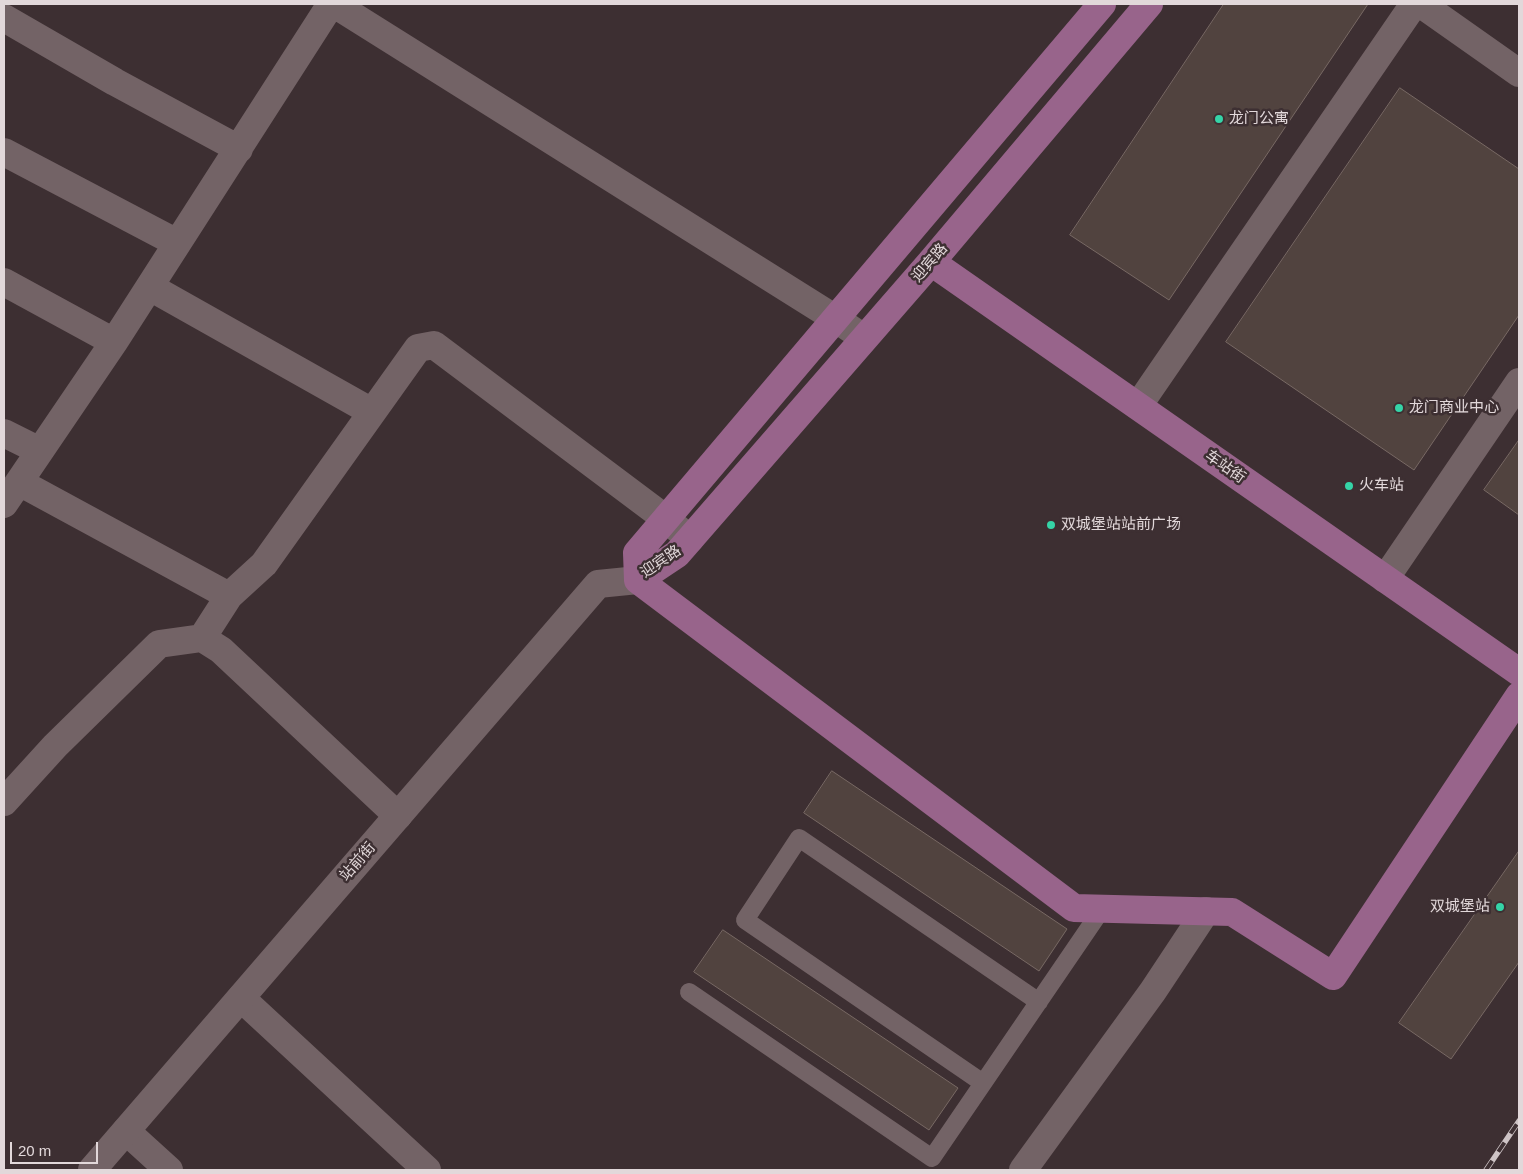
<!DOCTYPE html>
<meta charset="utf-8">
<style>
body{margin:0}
#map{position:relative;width:1523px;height:1174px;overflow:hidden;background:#3d2f32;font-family:Helvetica,sans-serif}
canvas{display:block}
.frame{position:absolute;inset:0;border:5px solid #e2d8da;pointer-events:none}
.scale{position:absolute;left:10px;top:1142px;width:88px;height:22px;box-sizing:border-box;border:2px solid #e2d8da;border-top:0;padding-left:6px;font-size:15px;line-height:18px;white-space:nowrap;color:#e2d8da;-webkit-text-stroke:4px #3d2f32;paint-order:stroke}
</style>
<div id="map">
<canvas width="1523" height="1174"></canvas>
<div class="frame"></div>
<div class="scale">20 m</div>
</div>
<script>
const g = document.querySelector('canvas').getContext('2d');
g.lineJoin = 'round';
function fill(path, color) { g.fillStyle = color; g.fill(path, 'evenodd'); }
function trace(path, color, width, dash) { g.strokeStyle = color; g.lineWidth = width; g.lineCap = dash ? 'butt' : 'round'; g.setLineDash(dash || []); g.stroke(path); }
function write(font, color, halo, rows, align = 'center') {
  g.font = font + ' Helvetica,"Noto Sans SC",sans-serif'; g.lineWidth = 5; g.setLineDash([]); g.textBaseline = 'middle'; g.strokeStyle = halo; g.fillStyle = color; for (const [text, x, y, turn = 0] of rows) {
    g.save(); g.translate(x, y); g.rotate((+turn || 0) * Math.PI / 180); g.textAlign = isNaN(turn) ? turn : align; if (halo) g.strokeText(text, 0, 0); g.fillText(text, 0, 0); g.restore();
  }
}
const building = new Path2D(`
 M 1224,4 L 1368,4 L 1169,300 L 1070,235 Z
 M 1400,88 L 1519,169 L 1519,315 L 1414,470 L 1226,342 Z
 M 1519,440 L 1519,515 L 1484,490 Z
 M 832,771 L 1067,929 L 1039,971 L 804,813 Z
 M 1519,851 L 1519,962 L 1451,1059 L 1399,1023 Z
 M 723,930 L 958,1088 L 929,1130 L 694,972 Z`);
const service = new Path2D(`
 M 689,992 L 932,1158 L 1102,909
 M 983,1083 L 745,920 L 799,838 L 1039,1002`);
const minor = new Path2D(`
 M 334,4 L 836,319 L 864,338
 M 1421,4 L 1519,73
 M 4,18 L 115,82 L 239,149
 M 4,152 L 177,243
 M 4,282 L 114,342
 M 150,287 L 372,412
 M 1138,406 L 1414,4
 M 4,433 L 40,451
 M 19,482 L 229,596
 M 4,504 L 114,342 L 331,4
 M 1385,579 L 1519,382
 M 4,802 L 55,746 L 159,644 L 202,638
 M 398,816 L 221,650 L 202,638 L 229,596 L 264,564 L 418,348 L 434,345 L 666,519 L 690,539
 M 241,998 L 427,1170
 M 126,1131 L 169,1170
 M 1023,1170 L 1153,991 L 1206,911`);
const tertiary = new Path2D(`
 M 92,1170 L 598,584 L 638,580`);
const primary = new Path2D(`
 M 931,262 L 1519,672
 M 638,580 L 1074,908 L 1232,912 L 1333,976 L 1519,696
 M 638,580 L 677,554 L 931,262 L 1149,4
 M 638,580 L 637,553 L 1102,4`);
const rail = new Path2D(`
 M 1486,1170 L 1519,1121`);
const markers = [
 [1219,119,5,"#35d4a7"],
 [1399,408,5,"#35d4a7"],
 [1349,486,5,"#35d4a7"],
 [1051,525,5,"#35d4a7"],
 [1500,907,5,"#35d4a7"]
];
const poiNames = [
 ["龙门公寓",1229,119],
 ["龙门商业中心",1409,408],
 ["火车站",1359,486],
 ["双城堡站站前广场",1061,525],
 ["双城堡站",1490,907,"right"]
];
const streetNames = [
 ["迎宾路",930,263,-49],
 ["车站街",1225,467,35],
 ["迎宾路",661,562,-34],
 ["站前街",358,862,-49]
];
fill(building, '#51433f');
trace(building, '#786964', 1);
trace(service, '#736366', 18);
trace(minor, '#736366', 28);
trace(tertiary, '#736366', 28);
trace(primary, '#98648b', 28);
trace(rail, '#cdc3c5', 5.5);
trace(rail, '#3d2f32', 4, [11]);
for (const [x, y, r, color] of markers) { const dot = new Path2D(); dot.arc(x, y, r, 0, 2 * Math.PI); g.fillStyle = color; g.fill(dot); trace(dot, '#3d2f32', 2); }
write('15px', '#e2d8da', '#3d2f32', poiNames, 'left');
write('15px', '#e2d8da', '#3d2f32', streetNames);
</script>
